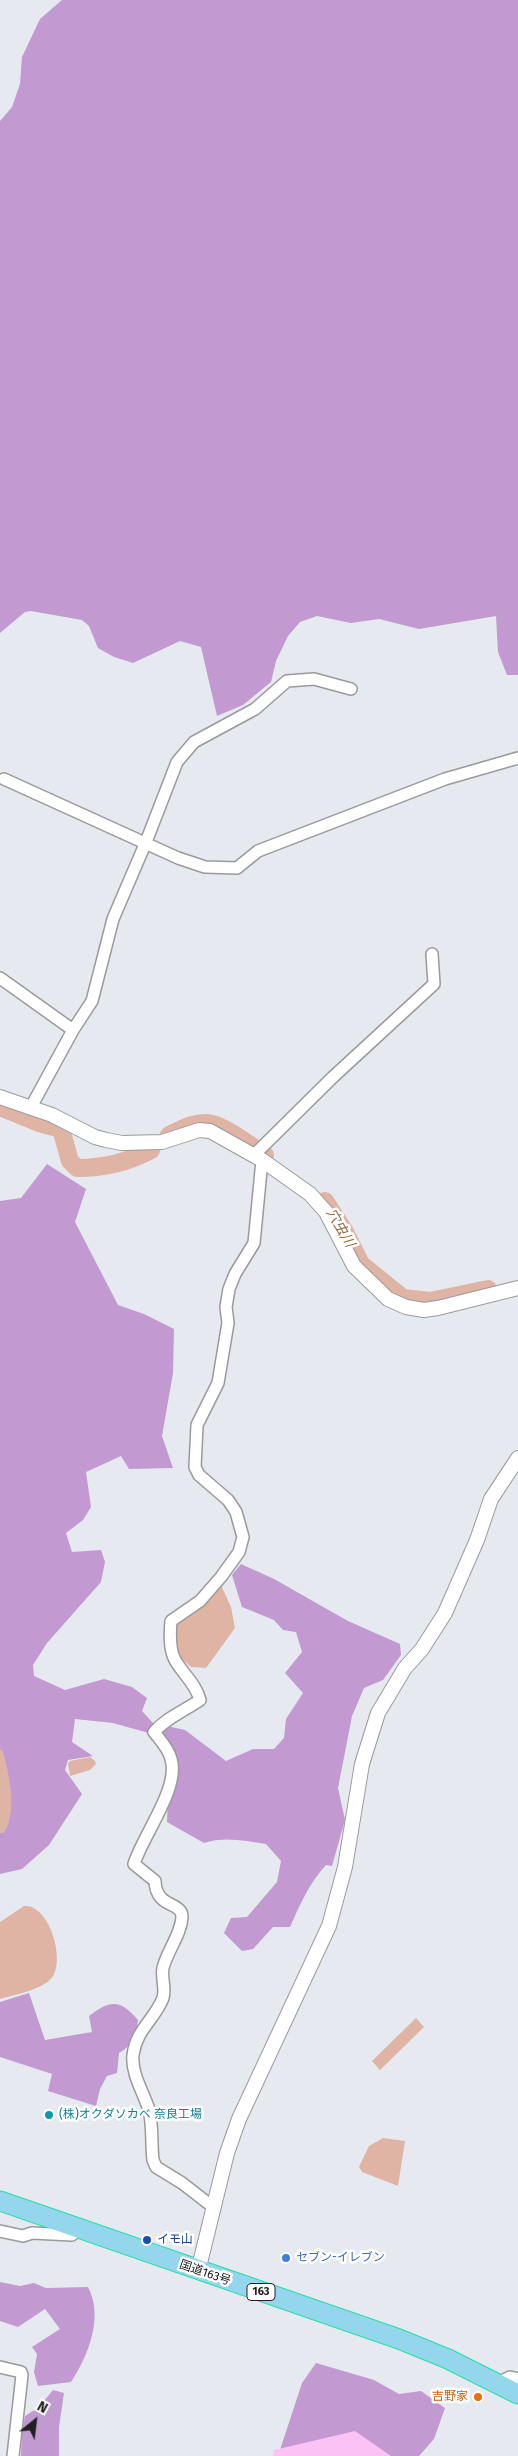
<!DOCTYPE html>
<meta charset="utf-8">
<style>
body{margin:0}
#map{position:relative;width:518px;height:2456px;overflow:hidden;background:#e6e9f0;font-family:"Fira Sans",sans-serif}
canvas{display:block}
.north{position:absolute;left:10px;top:2396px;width:50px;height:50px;-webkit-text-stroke:4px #fff;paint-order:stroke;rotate:29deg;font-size:14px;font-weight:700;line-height:20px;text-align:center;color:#202020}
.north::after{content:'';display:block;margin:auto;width:18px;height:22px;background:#202020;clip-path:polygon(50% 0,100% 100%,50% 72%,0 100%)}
</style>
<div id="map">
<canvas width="518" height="2456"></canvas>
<div class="north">N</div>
</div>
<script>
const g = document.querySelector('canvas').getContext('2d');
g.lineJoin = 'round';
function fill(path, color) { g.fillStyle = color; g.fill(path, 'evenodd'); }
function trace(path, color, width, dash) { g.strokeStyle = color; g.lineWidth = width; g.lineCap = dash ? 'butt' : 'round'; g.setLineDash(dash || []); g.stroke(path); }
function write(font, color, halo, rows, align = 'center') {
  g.font = font + ' "Fira Sans","Noto Sans JP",sans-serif'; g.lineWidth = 5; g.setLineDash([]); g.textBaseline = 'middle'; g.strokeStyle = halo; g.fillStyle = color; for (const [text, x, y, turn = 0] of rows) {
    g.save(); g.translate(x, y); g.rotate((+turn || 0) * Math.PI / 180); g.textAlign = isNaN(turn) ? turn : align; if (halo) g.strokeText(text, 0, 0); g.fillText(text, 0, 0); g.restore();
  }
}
const forest = new Path2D(`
 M 62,0 L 518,0 L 518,675 L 507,675 L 498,652 L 496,616 L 419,629 L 379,619 L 351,623 L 317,616 L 300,622 L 288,636 L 276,661 L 271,682 L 243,705 L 217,716 L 201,647 L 180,641 L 133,663 L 114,657 L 98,648 L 89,626 L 82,620 L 31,611 L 25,612 L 0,633 L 0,121 L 12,107 L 20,84 L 22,57 L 40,19 Z
 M 47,1164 L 86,1189 L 75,1222 L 118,1305 L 144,1314 L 174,1329 L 173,1373 L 162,1436 L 173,1468 L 129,1469 L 121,1456 L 86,1472 L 91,1507 L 83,1520 L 66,1533 L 72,1552 L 101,1550 L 105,1562 L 101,1582 L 47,1643 L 33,1665 L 34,1676 L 65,1690 L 104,1679 L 132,1687 L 147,1698 L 142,1711 L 153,1723 L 185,1730 L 226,1761 L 253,1749 L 274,1749 L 284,1738 L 286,1719 L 303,1693 L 285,1673 L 302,1652 L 296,1632 L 283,1630 L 274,1620 L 242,1607 L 232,1575 L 241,1564 L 274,1579 L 348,1621 L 400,1644 L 401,1655 L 383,1680 L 364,1688 L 352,1716 L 338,1788 L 345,1820 L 332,1866 L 326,1865 C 309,1883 300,1905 290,1927 L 273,1927 L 253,1949 L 242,1951 L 224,1933 L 231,1918 L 247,1917 L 277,1882 L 281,1861 L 266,1844 C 246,1841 224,1836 204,1843 L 167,1822 L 168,1798 L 176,1782 L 174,1757 L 163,1737 L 113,1723 L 75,1719 L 72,1742 L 93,1756 L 68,1760 L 65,1770 L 82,1794 L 49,1845 L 22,1869 L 0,1874 L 0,1201 L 21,1198 Z
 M 29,1993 L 45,2040 L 92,2032 L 89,2016 C 111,1999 121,2000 138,2020 C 136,2035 132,2046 119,2053 L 117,2073 L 107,2076 L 100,2089 L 96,2106 L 48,2091 L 52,2074 L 0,2057 L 0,2002 Z
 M 0,2282 L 20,2286 L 34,2283 L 46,2288 L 88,2287 C 104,2317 88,2356 71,2382 L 38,2386 L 34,2372 L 37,2354 L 32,2347 L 60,2329 L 45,2309 L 18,2327 L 0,2321 Z
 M 316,2363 L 374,2380 L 399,2394 L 421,2391 L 445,2408 L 434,2439 L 419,2456 L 278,2456 L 302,2383 Z
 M 53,2390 L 64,2393 L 59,2427 L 59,2456 L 21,2456 L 22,2432 L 25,2416 L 39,2407 Z`);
const park = new Path2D(`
 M 355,2431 L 391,2456 L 273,2456 L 274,2450 Z`);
const water = new Path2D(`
 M 221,1585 L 231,1607 L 235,1628 L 206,1668 L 191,1667 L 177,1655 L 174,1623 L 214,1595 Z
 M 0,1749 L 3,1751 C 9,1775 18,1811 4,1833 L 0,1833 Z
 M 90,1757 L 95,1761 L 96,1764 L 90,1770 L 70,1776 L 68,1764 L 70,1761 Z
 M 24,1906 C 49,1904 65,1958 53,1976 C 44,1990 16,1994 0,1999 L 0,1922 Z
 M 416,2018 L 424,2027 L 380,2070 L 372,2061 Z
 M 383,2138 L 405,2141 L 398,2186 L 362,2172 L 359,2167 L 369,2146 Z`);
const river = new Path2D(`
 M 0,1107 L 39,1123 L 61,1129 L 70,1161 L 77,1168 C 104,1168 127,1163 151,1150
 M 169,1135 C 181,1130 193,1122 207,1123 C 223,1124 251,1146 265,1155
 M 325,1201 L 345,1232 L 361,1264 L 403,1298 L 430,1301 L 488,1289`);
const minor = new Path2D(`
 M 4,779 L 178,858 L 205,867 L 237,868 L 258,851 L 445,779 L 518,758
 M 0,978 L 73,1030
 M 31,1107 L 73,1030 L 92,1001 L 113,919 L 146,842 L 177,762 L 194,742 L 255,709 L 287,681 L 314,679 L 351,689
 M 253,1156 L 333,1077 L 434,984 L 432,954
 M 213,2207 L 182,2183 L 156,2167 L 153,2160 C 151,2144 153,2125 149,2110 C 144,2093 131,2074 133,2055 C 136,2030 155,2019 163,1998 C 166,1988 161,1978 163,1968 C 167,1951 181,1935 182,1917 C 182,1901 156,1909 155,1881 L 134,1864 C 143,1835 180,1788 171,1759 C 169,1749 160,1740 154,1732 C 166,1718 184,1711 200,1700 C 196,1684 183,1674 175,1660 C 169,1649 170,1633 171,1621 L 200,1601 L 221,1577 L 239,1552 L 243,1537 L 236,1512 L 228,1500 L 199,1475 L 195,1467 L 197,1425 L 218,1383 L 228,1323 L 226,1307 L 229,1289 L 235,1274 L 254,1243 L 262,1160
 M 0,2231 L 23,2236 L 32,2233 L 72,2235 L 77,2228
 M 0,2367 L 21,2372 L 22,2375 L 13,2456
 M 498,2383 L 510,2377 L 518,2379`);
const tertiary = new Path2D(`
 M 0,1097 L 52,1115 L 95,1137 L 106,1140 L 122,1143 L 162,1142 L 199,1130 L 210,1131 L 262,1160 L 310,1194 L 326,1212 L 354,1266 L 388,1299 L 406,1307 L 424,1310 L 438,1308 L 518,1288
 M 198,2271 L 227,2153 L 239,2119 L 329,1926 L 345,1867 L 362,1764 L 378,1713 L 405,1668 L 422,1649 L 445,1613 L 477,1540 L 491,1499 L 518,1458`);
const trunk = new Path2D(`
 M 0,2201 L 399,2339 L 448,2359 L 518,2394`);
const markers = [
 [49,2115,5,"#0f9aa8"],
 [147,2240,5,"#1a4fb4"],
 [286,2258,5,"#3f7fe0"],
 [478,2397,5,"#e8710a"]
];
const shields = [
 [261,2292,28]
];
const shieldNames = [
 ["163",261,2292]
];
const cultureNames = [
 ["(株)オクダソカベ 奈良工場",59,2115]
];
const transitNames = [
 ["イモ山",157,2240]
];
const shopNames = [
 ["セブン-イレブン",296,2258]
];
const streetNames = [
 ["国道163号",205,2273,19]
];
const foodNames = [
 ["吉野家",468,2397]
];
const waterNames = [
 ["穴虫川",340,1228,60]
];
fill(forest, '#c299d1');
fill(park, '#fbc2f5');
fill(water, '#dfb4a5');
trace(river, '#dfb4a5', 18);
trace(minor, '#9a9a9a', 14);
trace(tertiary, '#9a9a9a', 16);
trace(trunk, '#22e0a4', 21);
trace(minor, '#fff', 11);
trace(tertiary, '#fff', 14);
trace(trunk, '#94d6ec', 19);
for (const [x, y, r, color] of markers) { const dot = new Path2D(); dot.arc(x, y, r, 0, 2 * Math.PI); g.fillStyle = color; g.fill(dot); trace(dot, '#fff', 2); }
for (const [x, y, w] of shields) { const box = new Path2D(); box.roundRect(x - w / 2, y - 8.5, w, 17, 4); g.fillStyle = '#fff'; g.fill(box); trace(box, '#202020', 1); }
write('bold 11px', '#202020', null, shieldNames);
write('12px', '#0d838f', '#fff', cultureNames, 'left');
write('12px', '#164399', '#fff', transitNames, 'left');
write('12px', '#366cbe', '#fff', shopNames, 'left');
write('12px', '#202020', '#fff', streetNames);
write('12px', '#c56008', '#fff', foodNames, 'right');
write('italic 14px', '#926b3e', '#fff', waterNames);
</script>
